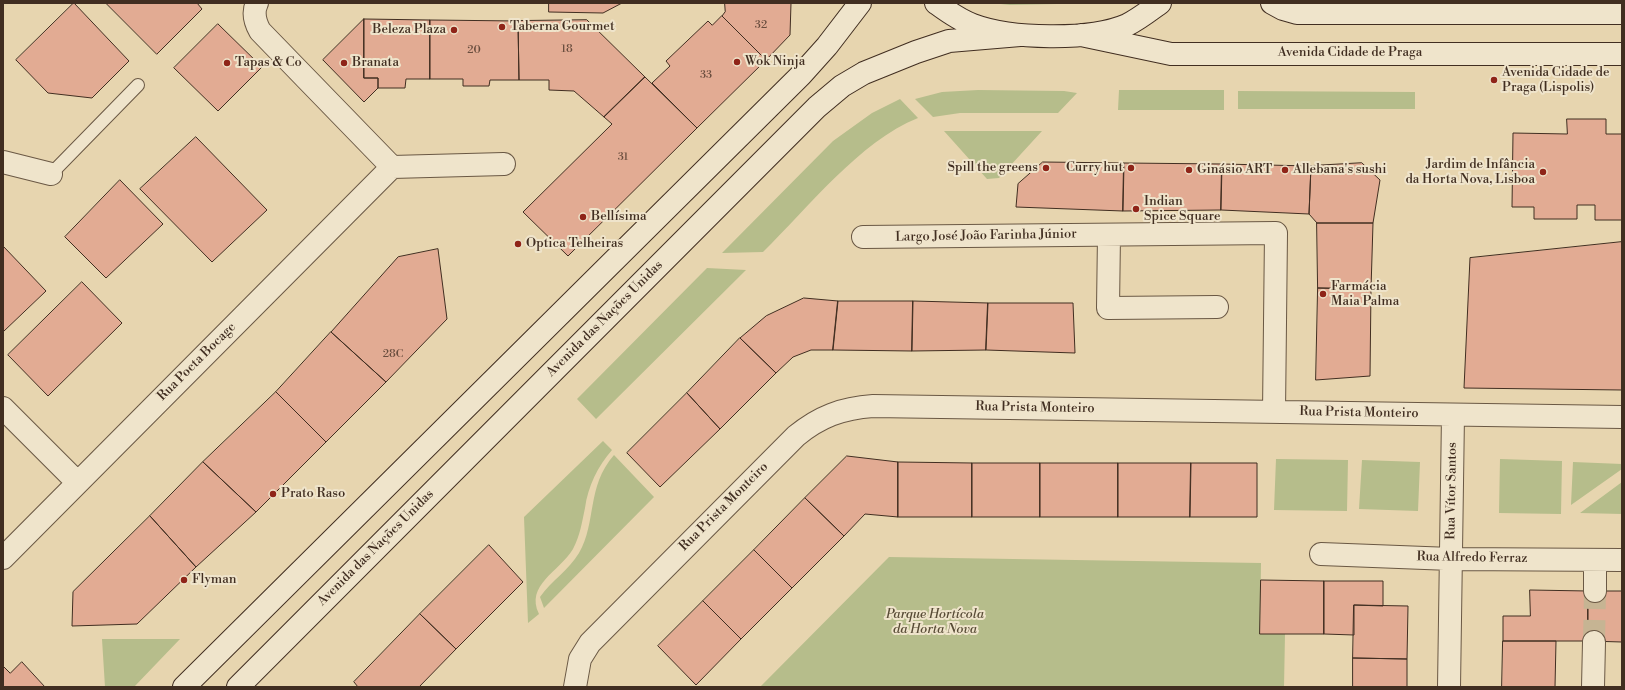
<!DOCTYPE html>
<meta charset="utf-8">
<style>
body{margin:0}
#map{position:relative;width:1625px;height:690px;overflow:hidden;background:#e7d5af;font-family:"Libre Bodoni",serif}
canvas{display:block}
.frame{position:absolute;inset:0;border:4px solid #412e21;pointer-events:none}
</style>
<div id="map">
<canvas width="1625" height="690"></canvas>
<div class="frame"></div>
</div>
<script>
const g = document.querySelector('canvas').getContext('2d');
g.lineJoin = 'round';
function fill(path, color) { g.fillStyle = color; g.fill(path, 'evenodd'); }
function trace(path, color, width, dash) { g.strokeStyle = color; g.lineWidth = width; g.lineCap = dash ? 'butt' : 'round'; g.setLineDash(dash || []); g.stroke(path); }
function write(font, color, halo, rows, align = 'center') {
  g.font = font + ' "Libre Bodoni",serif'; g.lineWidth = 4; g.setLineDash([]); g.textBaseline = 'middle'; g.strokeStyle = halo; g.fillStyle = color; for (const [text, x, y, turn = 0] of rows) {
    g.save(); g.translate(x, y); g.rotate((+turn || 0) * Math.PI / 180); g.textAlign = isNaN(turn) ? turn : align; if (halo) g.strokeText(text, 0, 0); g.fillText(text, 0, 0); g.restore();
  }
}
const green = new Path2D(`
 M 991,3 L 1104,3 L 1010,5 Z
 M 978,90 L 1064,91 L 1077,93 L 1058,113 L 960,113 L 933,117 L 915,99 L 942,92 Z
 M 1119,90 L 1224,90 L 1224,110 L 1118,110 Z
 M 1238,91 L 1415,92 L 1415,109 L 1238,109 Z
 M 900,99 L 918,118 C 860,141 807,209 763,252 L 722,253 L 833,141 L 872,113 Z
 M 944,131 L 1042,131 L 999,178 L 987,179 Z
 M 707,268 L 746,270 L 596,419 L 577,399 Z
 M 603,441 L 612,450 C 598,466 588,486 585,508 C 582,522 580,536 573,549 C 559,572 525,585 539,614 L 528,623 L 524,517 Z
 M 614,455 L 654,497 L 544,608 L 540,597 C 551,581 569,570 579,553 C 597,522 586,487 614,455 Z
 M 1276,459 L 1348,460 L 1347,511 L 1274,510 Z
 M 1500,459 L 1562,461 L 1561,514 L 1499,513 Z
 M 1362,460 L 1420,462 L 1418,511 L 1359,509 Z
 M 1573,462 L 1622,464 L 1622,469 L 1571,505 Z
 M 1622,482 L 1622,514 L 1580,513 Z
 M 889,557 L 1261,563 L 1260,634 L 1285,634 L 1284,687 L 760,687 Z
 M 180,639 L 134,687 L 105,687 L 102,639 Z`);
const building = new Path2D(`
 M 74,3 L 129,61 L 92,98 L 48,93 L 16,60 Z
 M 106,3 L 197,3 L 202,9 L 157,54 Z
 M 549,3 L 622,3 L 603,13 L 549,12 Z
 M 725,3 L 791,3 L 790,35 L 766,60 L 722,16 L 725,12 Z
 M 722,16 L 766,60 L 697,128 L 652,83 L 670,66 L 666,61 L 708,21 L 712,25 Z
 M 364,19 L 430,20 L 430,79 L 406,79 L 405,88 L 378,88 L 378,78 L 364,78 Z
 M 364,19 L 364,78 L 378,78 L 378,88 L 364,102 L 323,60 Z
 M 430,20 L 518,21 L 519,80 L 490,80 L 489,86 L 463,86 L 463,79 L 430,79 Z
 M 587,20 L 645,77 L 604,117 L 574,91 L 549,90 L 549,80 L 519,80 L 518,21 Z
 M 218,24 L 262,67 L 218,111 L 174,68 Z
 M 645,77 L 697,128 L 568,256 L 523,212 L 612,124 L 604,117 Z
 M 1567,119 L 1606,119 L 1606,134 L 1622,134 L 1622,220 L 1595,220 L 1595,205 L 1577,205 L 1577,219 L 1534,219 L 1534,207 L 1512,207 L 1513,133 L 1567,134 Z
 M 196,137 L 267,210 L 212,262 L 140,189 Z
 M 1043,162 L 1124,163 L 1123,211 L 1016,207 L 1018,184 Z
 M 1124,163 L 1222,164 L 1221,210 L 1123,211 Z
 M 1362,163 L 1380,180 L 1373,223 L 1317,223 L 1309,214 L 1311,166 Z
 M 1222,164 L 1311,166 L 1309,214 L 1221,210 Z
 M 120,180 L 163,224 L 106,278 L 65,237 Z
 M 1317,223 L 1373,223 L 1371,289 L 1318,288 Z
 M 1622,242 L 1622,390 L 1464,388 L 1470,258 Z
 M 3,246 L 46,291 L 3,332 Z
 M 438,249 L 447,319 L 386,382 L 331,332 L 398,257 Z
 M 82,282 L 122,323 L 48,396 L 8,355 Z
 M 1318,288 L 1371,289 L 1370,376 L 1316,380 Z
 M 804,298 L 838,301 L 833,350 L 811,350 L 793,357 L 776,373 L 740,338 L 766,316 Z
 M 838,301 L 913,301 L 912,351 L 833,350 Z
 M 913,301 L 988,303 L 986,350 L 912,351 Z
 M 988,303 L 1073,303 L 1075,353 L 986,350 Z
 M 331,332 L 386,382 L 326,442 L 276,392 Z
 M 740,338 L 776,373 L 720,429 L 687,393 Z
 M 276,392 L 326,442 L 256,512 L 203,462 Z
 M 687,393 L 720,429 L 660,487 L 627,453 Z
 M 847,456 L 898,462 L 898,517 L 865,514 L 844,536 L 805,498 Z
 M 203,462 L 256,512 L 196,567 L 150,516 Z
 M 898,462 L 972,463 L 972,517 L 898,517 Z
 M 972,463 L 1040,463 L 1040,517 L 972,517 Z
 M 1040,463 L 1118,463 L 1118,517 L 1040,517 Z
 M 1118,463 L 1191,463 L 1190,517 L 1118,517 Z
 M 1191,463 L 1257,463 L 1257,517 L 1190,517 Z
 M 805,498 L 844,536 L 792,588 L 754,550 Z
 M 150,516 L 196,567 L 137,624 L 72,626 L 73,592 Z
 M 489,545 L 523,582 L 456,649 L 420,614 Z
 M 754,550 L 792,588 L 741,639 L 703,601 Z
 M 1261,580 L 1324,581 L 1324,634 L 1260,634 Z
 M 1324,581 L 1383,581 L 1383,606 L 1354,605 L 1354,635 L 1324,634 Z
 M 1530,590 L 1588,591 L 1588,641 L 1503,641 L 1503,616 L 1530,616 Z
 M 1588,591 L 1622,591 L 1622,642 L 1588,641 Z
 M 703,601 L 741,639 L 696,685 L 658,646 Z
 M 1354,605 L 1408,606 L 1407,659 L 1353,658 Z
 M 420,614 L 456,649 L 419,687 L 358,687 L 354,682 Z
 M 1503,641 L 1556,641 L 1555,687 L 1502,687 Z
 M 1353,658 L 1407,659 L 1407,687 L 1353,687 Z
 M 22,662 L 45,687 L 3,687 L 3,666 L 10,673 Z`);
const streetTunnel = new Path2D(`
 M 1594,642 L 1595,591`);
const lane = new Path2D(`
 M 51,174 L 138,85`);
const street = new Path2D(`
 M 257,3 C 252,13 255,22 260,31 L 392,167
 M 3,162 L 51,174
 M 1109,235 L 1108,308 L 1217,307
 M 863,237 L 1276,233 L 1274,412
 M 3,408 L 77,482
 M 1321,554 L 1451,559 L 1622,560
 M 3,558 L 392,167 L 504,164
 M 1595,591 L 1595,560
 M 575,687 L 580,659 L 590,643 L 796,436 C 819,417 842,408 873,406 L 1622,417
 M 1449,687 L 1453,415
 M 1593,687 L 1594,642`);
const secondary = new Path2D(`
 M 936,3 C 947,11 959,20 973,25 C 1010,39 1090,41 1127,25 C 1139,19 1149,11 1160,3
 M 1272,3 L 1283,9 L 1297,13 L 1622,13
 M 1081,35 L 1171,54 L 1622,54
 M 184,687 L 801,75 L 827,46 L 860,3
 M 238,687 L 817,107 L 842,86 L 864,73 L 916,52 L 949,41 L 1020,35`);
const markers = [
 [502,27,4,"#8f2418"],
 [454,30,4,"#8f2418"],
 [737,62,4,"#8f2418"],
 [227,63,4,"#8f2418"],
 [344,63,4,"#8f2418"],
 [1494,80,4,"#8f2418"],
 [1046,168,4,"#8f2418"],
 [1131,168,4,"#8f2418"],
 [1189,170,4,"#8f2418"],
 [1285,170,4,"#8f2418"],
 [1543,172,4,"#8f2418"],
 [1136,209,4,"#8f2418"],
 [583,217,4,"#8f2418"],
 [518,244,4,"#8f2418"],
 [1323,294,4,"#8f2418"],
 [273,494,4,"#8f2418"],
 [184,580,4,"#8f2418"]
];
const numberNames = [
 ["32",761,25],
 ["18",567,49],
 ["20",474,50],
 ["33",706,75],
 ["31",623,157],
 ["28C",393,354]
];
const poiNames = [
 ["Taberna Gourmet",510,27],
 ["Beleza Plaza",446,30,"right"],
 ["Wok Ninja",745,62],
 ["Tapas & Co",235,63],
 ["Branata",352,63],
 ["Avenida Cidade de",1502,73],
 ["Praga (Lispolis)",1502,88],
 ["Jardim de Infância",1535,165,"right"],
 ["da Horta Nova, Lisboa",1535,180,"right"],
 ["Spill the greens",1038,168,"right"],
 ["Curry hut",1123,168,"right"],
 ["Ginásio ART",1197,170],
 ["Allebana's sushi",1293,170],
 ["Indian",1144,202],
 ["Spice Square",1144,217],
 ["Bellísima",591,217],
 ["Optica Telheiras",526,244],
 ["Farmácia",1331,287],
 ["Maia Palma",1331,302],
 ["Prato Raso",281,494],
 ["Flyman",192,580]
];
const streetNames = [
 ["Avenida Cidade de Praga",1350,53],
 ["Largo José João Farinha Júnior",986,236,-1],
 ["Avenida das Nações Unidas",605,319,-45],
 ["Rua Poeta Bocage",197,362,-45],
 ["Rua Prista Monteiro",1035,408,1],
 ["Rua Prista Monteiro",1359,413,1],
 ["Rua Vítor Santos",1452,491,-89],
 ["Rua Prista Monteiro",724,507,-45],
 ["Avenida das Nações Unidas",376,548,-45],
 ["Rua Alfredo Ferraz",1472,558,1]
];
const parkNames = [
 ["Parque Hortícola",935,615],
 ["da Horta Nova",935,630]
];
fill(green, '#b6bd8b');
fill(building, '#e2ab93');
trace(building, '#412e21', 1);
trace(streetTunnel, '#c6b493', 22, [22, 11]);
trace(lane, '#6a5844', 14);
trace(street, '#6a5844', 24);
trace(secondary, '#412e21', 24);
trace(lane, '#efe4cb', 12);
trace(street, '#efe4cb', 22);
trace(secondary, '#efe4cb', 22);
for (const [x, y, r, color] of markers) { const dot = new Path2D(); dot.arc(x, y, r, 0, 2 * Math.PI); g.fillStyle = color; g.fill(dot); trace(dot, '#efe4cb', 1.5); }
write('11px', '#694d3e', null, numberNames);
write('13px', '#412e21', '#efe4cb', poiNames, 'left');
write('13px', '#412e21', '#efe4cb', streetNames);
write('italic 13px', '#584b36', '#efe4cb', parkNames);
</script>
